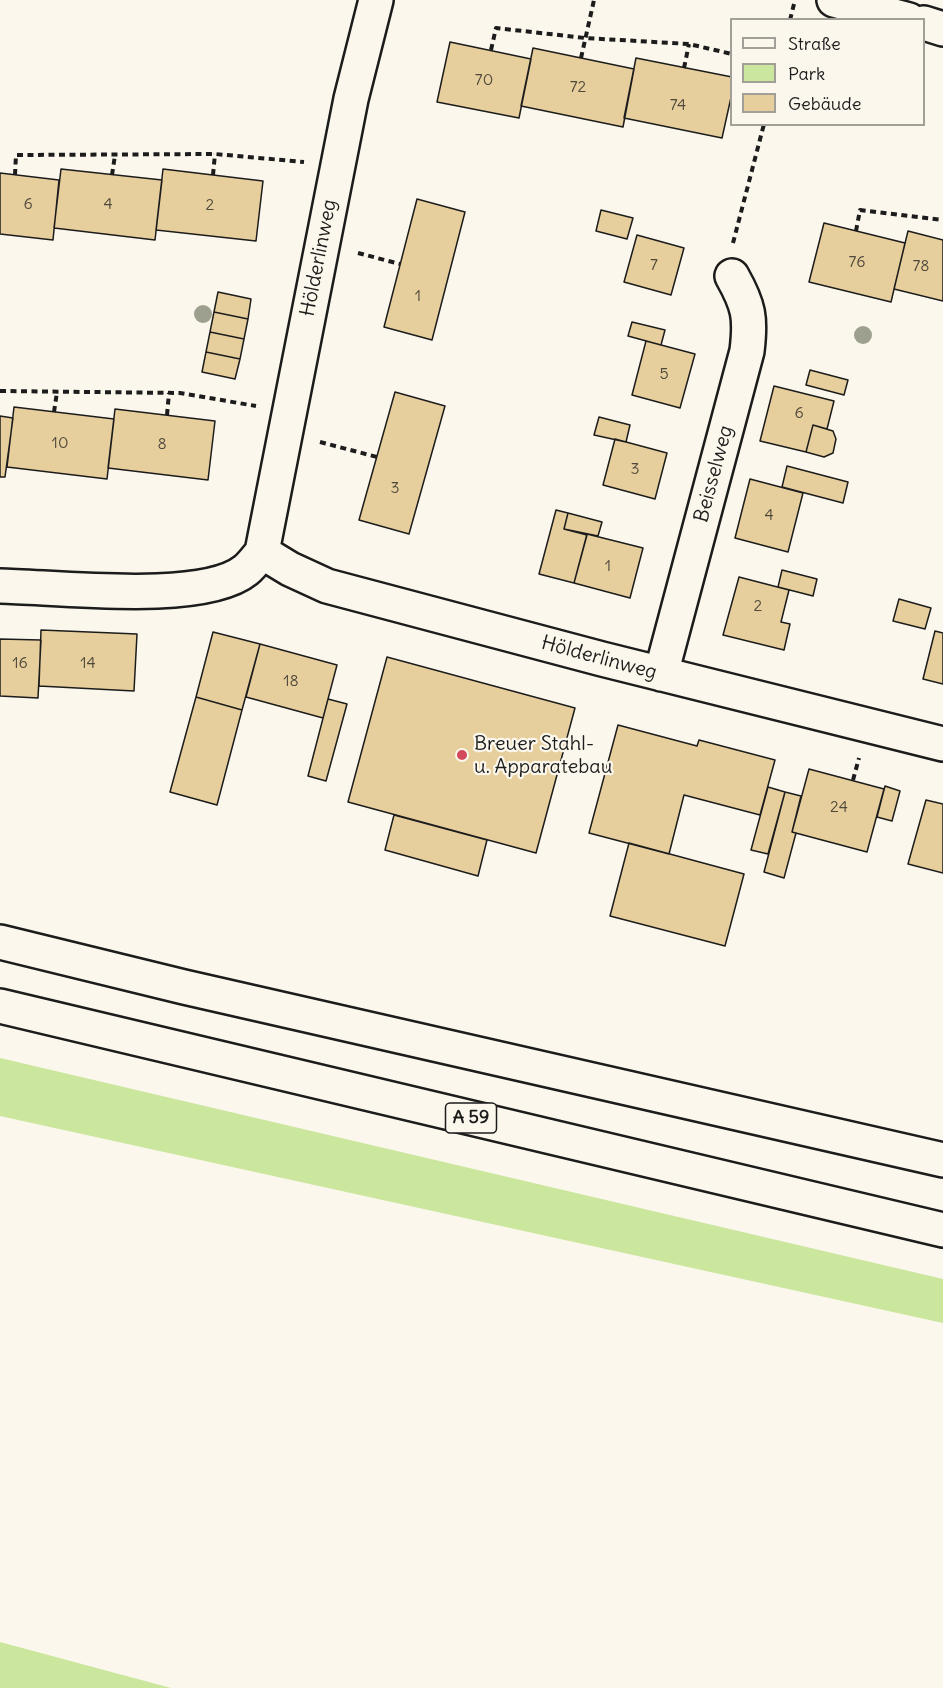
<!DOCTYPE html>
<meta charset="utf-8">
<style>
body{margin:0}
#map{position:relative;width:943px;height:1688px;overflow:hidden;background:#fbf7ec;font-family:Delius,sans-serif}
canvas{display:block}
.legend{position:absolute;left:730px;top:18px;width:195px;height:108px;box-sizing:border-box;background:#fbf7ec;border:2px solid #a29f99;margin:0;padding:8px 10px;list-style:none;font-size:18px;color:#1c1c1c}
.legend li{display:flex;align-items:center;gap:12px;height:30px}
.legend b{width:30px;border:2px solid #a29f99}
</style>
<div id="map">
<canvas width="943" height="1688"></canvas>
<ul class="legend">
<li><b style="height:8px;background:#fbf7ec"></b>Straße</li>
<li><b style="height:16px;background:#cbe69d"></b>Park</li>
<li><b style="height:16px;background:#e7cf9d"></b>Gebäude</li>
</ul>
</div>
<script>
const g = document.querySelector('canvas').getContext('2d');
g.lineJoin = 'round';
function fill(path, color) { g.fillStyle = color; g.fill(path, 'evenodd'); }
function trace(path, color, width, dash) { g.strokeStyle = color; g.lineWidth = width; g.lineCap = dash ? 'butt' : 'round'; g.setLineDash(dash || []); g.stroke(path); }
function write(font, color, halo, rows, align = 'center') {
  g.font = font + ' Delius,sans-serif'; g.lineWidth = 4.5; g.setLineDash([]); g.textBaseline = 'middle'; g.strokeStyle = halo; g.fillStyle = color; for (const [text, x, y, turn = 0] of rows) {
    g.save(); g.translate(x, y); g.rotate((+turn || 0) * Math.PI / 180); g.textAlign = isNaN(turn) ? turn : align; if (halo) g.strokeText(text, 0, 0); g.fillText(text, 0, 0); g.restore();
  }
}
const green = new Path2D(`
 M 0,1058 L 943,1279 L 943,1323 L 0,1116 Z
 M 0,1642 L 171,1688 L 0,1688 Z`);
const building = new Path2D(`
 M 450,42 L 531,59 L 519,118 L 437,102 Z
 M 533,48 L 634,69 L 623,127 L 521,106 Z
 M 636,58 L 732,77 L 732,93 L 722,138 L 624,118 Z
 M 61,169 L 162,180 L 155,240 L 54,228 Z
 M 163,169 L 263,181 L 256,241 L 156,230 Z
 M 0,173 L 59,180 L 53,240 L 0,234 Z
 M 417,199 L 465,212 L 432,340 L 384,327 Z
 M 601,210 L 633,218 L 627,239 L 596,231 Z
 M 824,223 L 905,243 L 891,302 L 809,282 Z
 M 908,231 L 943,240 L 943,301 L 894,289 Z
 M 637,235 L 684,248 L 671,295 L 624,282 Z
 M 218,292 L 251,299 L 248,319 L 214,312 Z
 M 214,312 L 248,319 L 244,339 L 210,332 Z
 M 632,322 L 665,330 L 661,345 L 628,336 Z
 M 210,332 L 244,339 L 240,359 L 206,352 Z
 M 646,341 L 695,354 L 680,408 L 632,395 Z
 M 206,352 L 240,359 L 235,379 L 202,372 Z
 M 810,370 L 848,380 L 844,395 L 806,385 Z
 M 774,386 L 834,401 L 827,429 L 813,425 L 806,452 L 760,441 Z
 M 395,392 L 445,406 L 409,534 L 359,520 Z
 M 14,407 L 114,419 L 107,479 L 7,467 Z
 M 115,409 L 215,421 L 208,480 L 108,468 Z
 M 0,416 L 13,418 L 5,477 L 0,477 Z
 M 599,417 L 630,425 L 626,442 L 594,435 Z
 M 813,425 L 833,431 L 836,439 L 833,453 L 824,457 L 806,452 Z
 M 615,439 L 667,453 L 655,499 L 603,485 Z
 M 787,466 L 848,482 L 843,503 L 782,487 Z
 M 750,479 L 803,493 L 788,552 L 735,538 Z
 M 556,510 L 568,513 L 564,529 L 587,535 L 574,583 L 539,574 Z
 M 568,513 L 602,522 L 598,536 L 564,529 Z
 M 587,534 L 643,548 L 630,598 L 574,583 Z
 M 782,570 L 817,579 L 813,596 L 778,587 Z
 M 739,577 L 789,590 L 781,622 L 790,624 L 784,650 L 723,635 Z
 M 899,599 L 931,608 L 925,629 L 893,621 Z
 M 41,630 L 137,634 L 134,691 L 39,686 Z
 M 935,631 L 943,633 L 943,684 L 923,679 Z
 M 213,632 L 260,644 L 242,710 L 196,697 Z
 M 0,639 L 41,640 L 38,698 L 0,696 Z
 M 260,644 L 337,665 L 323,718 L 246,697 Z
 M 387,657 L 575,708 L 536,853 L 348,802 Z
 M 196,697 L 242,710 L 217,805 L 170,792 Z
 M 328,699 L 347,704 L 326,781 L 308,776 Z
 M 618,725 L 697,746 L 699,740 L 775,760 L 760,815 L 684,795 L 669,854 L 589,833 Z
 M 809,769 L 884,789 L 867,852 L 792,832 Z
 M 885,786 L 900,791 L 892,821 L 877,817 Z
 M 768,787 L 785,792 L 768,854 L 751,850 Z
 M 785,792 L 801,796 L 792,832 L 796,833 L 784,878 L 764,872 Z
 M 926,800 L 943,804 L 943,873 L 908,864 Z
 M 394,815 L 487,840 L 478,876 L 385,850 Z
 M 629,843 L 744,874 L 725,946 L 610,916 Z`);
const path = new Path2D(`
 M 790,20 L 795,0
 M 491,50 L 496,28 L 585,38 L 689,44 L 732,54
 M 581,58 L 594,0
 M 684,68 L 689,44
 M 15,175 L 16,155 L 215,154 L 304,162
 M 112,175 L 115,155
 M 213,175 L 215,154
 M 856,231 L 860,210 L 943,220
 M 733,243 L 764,124
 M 358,253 L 400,264
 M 0,391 L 180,393 L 256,406
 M 54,412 L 57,392
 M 167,415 L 169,393
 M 320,442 L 377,457
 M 853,780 L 859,758`);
const minor = new Path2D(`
 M 834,0 L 909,20
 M 924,23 L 943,29
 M 262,552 L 290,569 L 327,586 L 602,659 L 943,744
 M 0,586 C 57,587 203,605 246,570 C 252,565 257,558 262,552 L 351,99 L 376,0
 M 661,674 L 747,351 C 751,318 749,306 732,276`);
const highway = new Path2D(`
 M 0,942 L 184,987 L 943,1160
 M 0,1006 L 943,1230`);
const trees = [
 [203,314],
 [863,335]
];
const markers = [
 [462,755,6,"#d1495b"]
];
const numberNames = [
 ["70",484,80],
 ["72",578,87],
 ["74",678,105],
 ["6",28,204],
 ["4",108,204],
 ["2",210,205],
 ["76",857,262],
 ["7",654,265],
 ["78",921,266],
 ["1",418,296],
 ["5",664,374],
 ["6",799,413],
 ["10",60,443],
 ["8",162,444],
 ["3",635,469],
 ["3",395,488],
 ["4",769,515],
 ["1",608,566],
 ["2",758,606],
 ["16",20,663],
 ["14",88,663],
 ["18",291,681],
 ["24",839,807]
];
const shields = [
 [471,1118,51]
];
const shieldNames = [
 ["A 59",471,1118]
];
const streetNames = [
 ["Hölderlinweg",319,258,-79],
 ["Beisselweg",714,474,-75],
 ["Hölderlinweg",599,658,15]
];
const poiNames = [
 ["Breuer Stahl-",474,744],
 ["u. Apparatebau",474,767]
];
fill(green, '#cbe69d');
fill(building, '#e7cf9d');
trace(building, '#1c1c1c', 1.5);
trace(minor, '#1c1c1c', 38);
trace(highway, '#1c1c1c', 38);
trace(path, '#1c1c1c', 4, [6, 4.5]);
trace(minor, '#fbf7ec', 33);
trace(highway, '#fbf7ec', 33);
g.fillStyle = '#9ea08f';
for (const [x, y] of trees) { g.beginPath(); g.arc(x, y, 9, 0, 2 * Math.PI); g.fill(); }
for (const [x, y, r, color] of markers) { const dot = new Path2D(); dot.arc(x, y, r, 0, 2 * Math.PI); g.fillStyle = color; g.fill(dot); trace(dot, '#fbf7ec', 2); }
write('16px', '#4f493c', null, numberNames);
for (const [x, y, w] of shields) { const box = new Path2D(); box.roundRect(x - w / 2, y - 15, w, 30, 4.5); g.fillStyle = '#fbf7ec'; g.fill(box); trace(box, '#1c1c1c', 1.5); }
write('bold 18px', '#1c1c1c', null, shieldNames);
write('20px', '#1c1c1c', '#fbf7ec', streetNames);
write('20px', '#1c1c1c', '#fbf7ec', poiNames, 'left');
</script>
